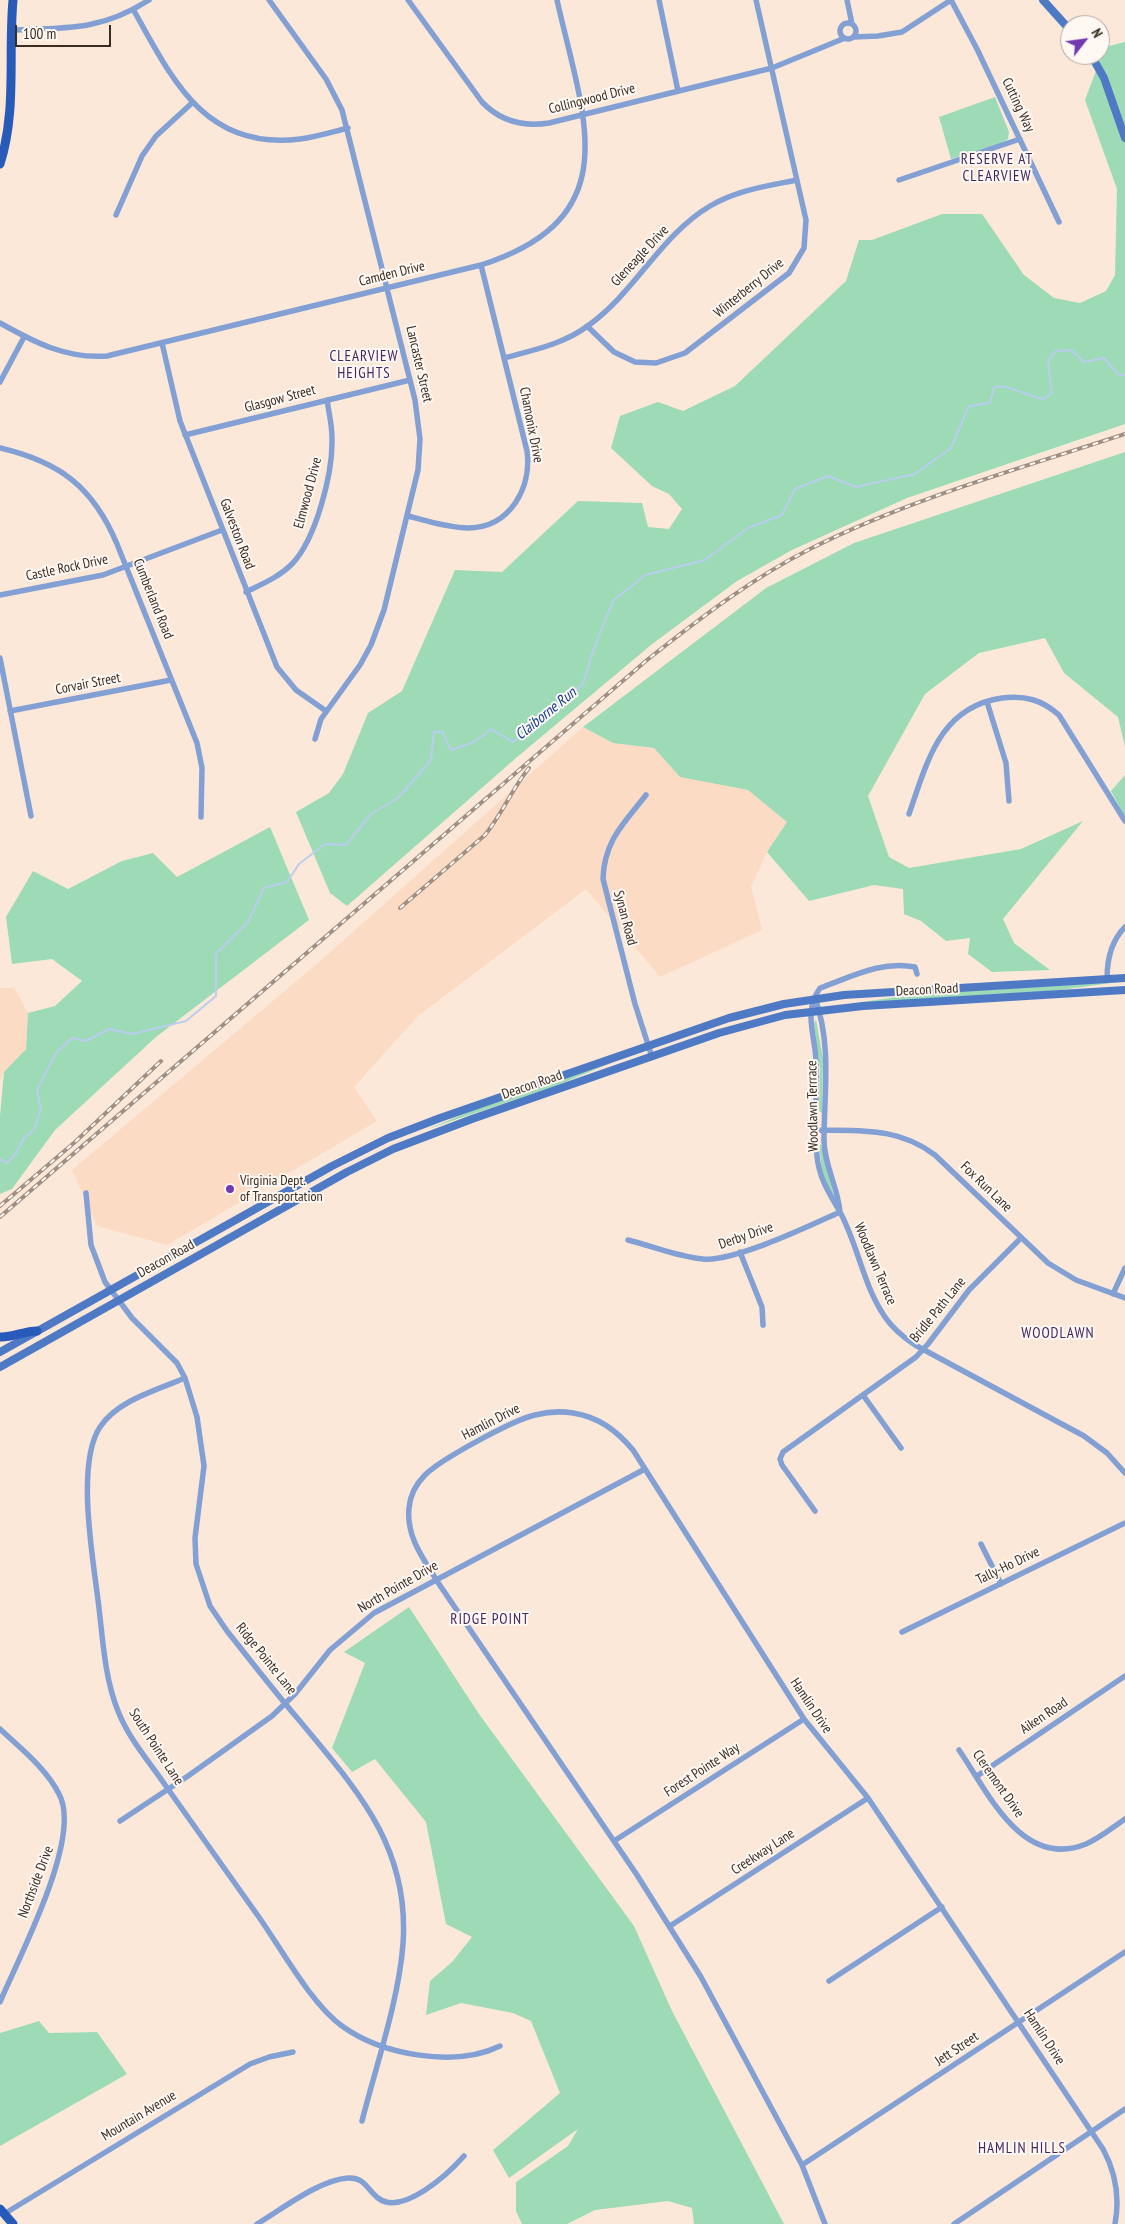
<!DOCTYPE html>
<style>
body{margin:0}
#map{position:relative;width:1125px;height:2224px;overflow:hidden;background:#fce8d9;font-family:"PT Sans Narrow",sans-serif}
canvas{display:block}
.north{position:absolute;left:1060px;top:15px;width:50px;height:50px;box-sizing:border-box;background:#fff8f3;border:1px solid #b0a6a0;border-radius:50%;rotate:60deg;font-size:14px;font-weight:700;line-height:20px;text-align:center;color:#392c23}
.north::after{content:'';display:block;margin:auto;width:18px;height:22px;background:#7339b0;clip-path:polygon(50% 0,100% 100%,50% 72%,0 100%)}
.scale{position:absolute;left:15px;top:25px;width:96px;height:22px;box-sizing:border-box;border:2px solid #392c23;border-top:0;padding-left:6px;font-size:15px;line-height:18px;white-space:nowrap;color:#392c23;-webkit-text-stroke:4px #fff8f3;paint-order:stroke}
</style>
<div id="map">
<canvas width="1125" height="2224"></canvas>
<div class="north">N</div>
<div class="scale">100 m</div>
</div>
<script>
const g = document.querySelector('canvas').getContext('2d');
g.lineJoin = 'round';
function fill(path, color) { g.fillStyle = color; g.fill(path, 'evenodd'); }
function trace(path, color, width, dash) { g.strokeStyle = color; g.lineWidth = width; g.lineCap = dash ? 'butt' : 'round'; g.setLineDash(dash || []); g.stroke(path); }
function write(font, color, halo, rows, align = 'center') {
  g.font = font + ' "PT Sans Narrow",sans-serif'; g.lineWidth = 4; g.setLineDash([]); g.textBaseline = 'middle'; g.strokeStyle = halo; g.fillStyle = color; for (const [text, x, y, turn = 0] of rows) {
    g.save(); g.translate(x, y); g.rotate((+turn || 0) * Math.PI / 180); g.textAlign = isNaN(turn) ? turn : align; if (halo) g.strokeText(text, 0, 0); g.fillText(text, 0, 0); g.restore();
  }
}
const built = new Path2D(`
 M 583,727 L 613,743 L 654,748 L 680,777 L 748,790 L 787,822 L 767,852 L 751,887 L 762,930 L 660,977 L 586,889 L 418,1016 L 354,1087 L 377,1121 L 167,1245 L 97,1226 L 72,1170 L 318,963 Z
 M 0,988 L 14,988 L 28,1013 L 26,1049 L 4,1072 L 0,1080 Z`);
const green = new Path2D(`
 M 1125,42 L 1125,424 L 907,498 L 792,550 L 737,581 L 651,645 L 516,758 L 347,906 L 330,893 L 296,812 L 329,793 L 343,774 L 368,713 L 402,691 L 455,570 L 502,572 L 578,501 L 642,503 L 648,527 L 669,529 L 682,509 L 669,494 L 652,486 L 611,448 L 620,416 L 658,402 L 683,411 L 735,386 L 846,281 L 859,240 L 872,240 L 942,214 L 982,214 L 1024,275 L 1054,298 L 1080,303 L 1106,291 L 1115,275 L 1117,189 L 1085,100 L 1105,47 Z
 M 995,97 L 1009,132 L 1008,139 L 1002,143 L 951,159 L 939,117 Z
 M 1125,452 L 1125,747 L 1118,717 L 1064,673 L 1045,638 L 979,653 L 925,694 L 868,796 L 889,857 L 909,868 L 1021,849 L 1083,821 L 1003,919 L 1014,943 L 1050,970 L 992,972 L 968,954 L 970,938 L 946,941 L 921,921 L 904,914 L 903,889 L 874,885 L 809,901 L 767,852 L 787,822 L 748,790 L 680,777 L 654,748 L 613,743 L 583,727 L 766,588 L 854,543 Z
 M 1125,775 L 1125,817 L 1111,791 Z
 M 270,827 L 309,920 L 156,1037 L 55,1130 L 12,1189 L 0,1194 L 0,1116 L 4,1072 L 26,1049 L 28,1013 L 55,1006 L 82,981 L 52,959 L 12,964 L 6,917 L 33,871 L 68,889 L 122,861 L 153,853 L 177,877 Z
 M 1118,982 L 1053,991 L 854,1003 L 919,994 Z
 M 816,1019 L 823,1059 L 822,1113 L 819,1111 L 820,1069 L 814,1024 Z
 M 613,1062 L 558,1085 L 428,1129 L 473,1110 Z
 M 819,1144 L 821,1145 L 834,1196 L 832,1196 L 822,1171 Z
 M 409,1607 L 479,1714 L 634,1926 L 672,2011 L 784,2224 L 694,2224 L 692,2208 L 668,2201 L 595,2210 L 567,2224 L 522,2224 L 516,2211 L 516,2182 L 568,2146 L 578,2129 L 509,2178 L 493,2150 L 560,2093 L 531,2021 L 513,2013 L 461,2003 L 426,2015 L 430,1981 L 452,1962 L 472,1937 L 446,1924 L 426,1822 L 375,1759 L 352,1772 L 332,1748 L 365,1663 L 344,1652 Z
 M 39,2021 L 49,2033 L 97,2032 L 127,2074 L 0,2146 L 0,2033 Z`);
const stream = new Path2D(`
 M 0,1159 L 7,1163 L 17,1152 L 24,1138 L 34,1130 L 41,1109 L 37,1090 L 56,1053 L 72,1038 L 86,1041 L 109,1029 L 132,1034 L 186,1021 L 216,996 L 216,954 L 248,922 L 264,888 L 287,882 L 299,864 L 325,844 L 346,845 L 371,814 L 398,798 L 431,760 L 434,732 L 442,731 L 451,750 L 474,742 L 491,729 L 513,742 L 583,684 L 593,651 L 613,601 L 645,575 L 705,560 L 748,528 L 782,515 L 795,489 L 828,476 L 856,487 L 915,474 L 951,448 L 969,406 L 990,403 L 994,387 C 1010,384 1028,397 1044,399 L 1052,393 L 1048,360 L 1056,351 L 1071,350 L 1084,362 L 1104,358 L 1118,374 L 1125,375`);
const street = new Path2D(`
 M 269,0 L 326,79 L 342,110 L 415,400 L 420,439 L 418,470 L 384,610 L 371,645 L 360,665 L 321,719 L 315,739
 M 408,0 L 482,102 C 500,121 523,127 549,123 L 772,68 L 845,38
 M 659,0 L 678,91
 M 847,0 L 852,24
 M 951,0 L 977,49 L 1059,222
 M 133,9 C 172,79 205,151 300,139 C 316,137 332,132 348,128
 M840 31a8 8 0 1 1 16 0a8 8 0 1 1-16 0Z
 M 11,30 C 65,28 101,31 149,0
 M 853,37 L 878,36 L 902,32 L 951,0
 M 899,180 L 1020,139
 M 116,215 L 142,156 L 156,136 L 192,103
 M 0,323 C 34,342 66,359 107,356 L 481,265 C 630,217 583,117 557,0
 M 587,326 L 614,352 L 635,362 L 656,363 L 685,353 L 789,273 L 804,248 L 806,220 L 756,0
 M 162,343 L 180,421 L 277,667 L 296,690 L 326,711
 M 504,358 C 534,350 564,344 589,325 C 635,292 661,235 710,206 C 737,190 767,186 797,180
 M 0,382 L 24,337
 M 185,435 L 410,380
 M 0,448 C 60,462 93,487 117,544 L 197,743 L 202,768 L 201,817
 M 408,516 C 427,521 449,528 469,528 C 510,527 532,488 527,451 L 481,265
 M 246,592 C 262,584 279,577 292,564 C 316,539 333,473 332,438 C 332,425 329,413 327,400
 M 0,595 L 103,575 L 222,530
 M 0,658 L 31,816
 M 987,702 L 1006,763 L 1009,801
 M 10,711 L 171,680
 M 646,795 C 624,823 604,841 603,879 L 635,1004 L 652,1057
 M 909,814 C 927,763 939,707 1002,698 C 1025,695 1042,700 1059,715 L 1125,821
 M 917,974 L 915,967 C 882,960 851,977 820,988 C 803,1012 815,1034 816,1061 C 818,1092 813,1125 817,1156 C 819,1178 829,1193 840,1212 C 858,1245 863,1285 885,1317 C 893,1329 903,1337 915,1345 L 1084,1436 L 1107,1453 L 1125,1473
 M 1107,979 C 1107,960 1111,941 1125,927
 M 815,998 C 832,1045 824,1093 824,1140 C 824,1165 838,1187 840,1212
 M 817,1130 C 861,1131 898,1127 935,1155 L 1048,1263 L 1076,1280 L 1125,1298
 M 86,1193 L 91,1245 L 105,1282 L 132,1318 L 177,1363 L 185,1378 L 197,1417 L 204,1466 L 195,1538 L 196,1564 L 210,1606 L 227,1631 C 251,1661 274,1691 299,1720 C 356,1789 410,1846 403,1944 C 399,1999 376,2066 362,2121
 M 628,1240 C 652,1246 678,1257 703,1259 C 734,1262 809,1226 840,1212
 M 740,1252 L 762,1307 L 763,1325
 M 1113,1294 L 1125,1268
 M 185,1378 C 157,1390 118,1400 100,1427 C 75,1465 94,1564 99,1608 C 103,1642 105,1679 118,1711 C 128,1737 147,1759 163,1782 C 194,1826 225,1870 256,1913 C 280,1946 310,2003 342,2026 C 382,2055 455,2068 500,2046
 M 863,1395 L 901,1448
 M 815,1511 L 782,1465 L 780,1459 L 783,1452 L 916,1357 L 928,1344 L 969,1290 L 1020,1239
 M 981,1544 L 1001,1584
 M 902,1632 L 1125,1523
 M 0,1729 C 20,1748 46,1768 59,1794 C 83,1837 19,1957 0,2002
 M 959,1750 C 988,1792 1022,1870 1086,1844 C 1100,1838 1112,1828 1125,1819
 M 977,1776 L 1125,1676
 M 120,1821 L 188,1776 L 272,1716 L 295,1694 L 330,1650 L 374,1613 L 645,1469
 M 614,1841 L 804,1719
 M 670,1926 L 868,1798
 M 829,1981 L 942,1907
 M 802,2165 L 1125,1952
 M 4,2214 L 250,2064 L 269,2057 L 293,2052
 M 257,2224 C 282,2209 319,2180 348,2178 C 365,2177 367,2190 378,2198 C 402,2217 449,2173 464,2156
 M 825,2224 L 802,2165 L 701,1977 L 637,1875 L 439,1584 C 425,1561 406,1538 409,1508 C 410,1496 416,1484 425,1475 C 441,1459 513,1420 535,1415 C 547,1412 561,1411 573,1413 C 599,1417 617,1431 633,1450 L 804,1719 L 868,1798 L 1103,2149 C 1116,2173 1120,2197 1115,2224
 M 954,2224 L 1125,2109`);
const secondary = new Path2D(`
 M 1043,0 L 1070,30
 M 1091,55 L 1104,78 L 1125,138
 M 0,1352 L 332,1166 L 388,1138 L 440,1118 L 729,1018 L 784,1004 L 844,995 L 1125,978
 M 0,1367 L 347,1172 L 393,1149 L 472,1119 L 719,1033 L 785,1015 L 863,1006 L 1125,990`);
const primary = new Path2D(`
 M 0,164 C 17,110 8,56 13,0
 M 0,1337 C 11,1338 24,1331 37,1331
 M 0,2209 L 13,2224`);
const rail = new Path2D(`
 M 400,908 L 485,835 C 502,814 512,789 529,768
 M 0,1206 L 75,1142 L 161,1061
 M 0,1217 L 647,660 C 699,619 751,579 810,549 C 909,499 1019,469 1125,434`);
const markers = [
 [230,1189,5,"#7339b0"]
];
const streetNames = [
 ["Collingwood Drive",592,99,-14],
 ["Cutting Way",1018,105,65],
 ["Gleneagle Drive",640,256,-47],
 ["Camden Drive",392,274,-14],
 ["Winterberry Drive",749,288,-39],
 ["Lancaster Street",419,364,77],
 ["Glasgow Street",280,399,-15],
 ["Chamonix Drive",531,425,79],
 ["Elmwood Drive",308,493,-75],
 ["Galveston Road",237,534,69],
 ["Castle Rock Drive",67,568,-12],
 ["Cumberland Road",153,599,68],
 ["Corvair Street",88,684,-11],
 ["Synan Road",625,918,75],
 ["Deacon Road",927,990,-3],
 ["Deacon Road",532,1085,-19],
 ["Woodlawn Terrrace",813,1106,-91],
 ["Fox Run Lane",986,1187,44],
 ["Derby Drive",746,1236,-19],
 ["Deacon Road",166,1259,-29],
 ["Woodlawn Terrace",875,1264,67],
 ["Bridle Path Lane",938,1310,-51],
 ["Hamlin Drive",491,1422,-27],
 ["Tally-Ho Drive",1008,1566,-26],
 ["North Pointe Drive",398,1587,-30],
 ["Ridge Pointe Lane",266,1659,51],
 ["Hamlin Drive",811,1706,56],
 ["Aiken Road",1044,1716,-34],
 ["South Pointe Lane",156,1747,57],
 ["Forest Pointe Way",702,1770,-33],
 ["Cleremont Drive",998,1784,55],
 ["Creekway Lane",763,1852,-33],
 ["Northside Drive",36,1882,-69],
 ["Hamlin Drive",1044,2037,57],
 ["Jett Street",957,2049,-34],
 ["Mountain Avenue",139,2116,-31]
];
const poiNames = [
 ["Virginia Dept.",240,1181],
 ["of Transportation",240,1197]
];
const neighbourhoodNames = [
 ["RESERVE AT",997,160],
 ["CLEARVIEW",997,177],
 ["CLEARVIEW",364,357],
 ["HEIGHTS",364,374],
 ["WOODLAWN",1058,1334],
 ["RIDGE POINT",490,1620],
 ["HAMLIN HILLS",1022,2149]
];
const waterNames = [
 ["Claiborne Run",546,714,-39]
];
fill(built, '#fbdbc4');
fill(green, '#9cdbb6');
trace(stream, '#bbcdef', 2);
trace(street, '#82a0d4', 5.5);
trace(secondary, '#4e79c5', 8);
trace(primary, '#285ab9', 9);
trace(rail, '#a08f83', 4);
trace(rail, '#fff8f3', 2, [5.5]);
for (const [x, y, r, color] of markers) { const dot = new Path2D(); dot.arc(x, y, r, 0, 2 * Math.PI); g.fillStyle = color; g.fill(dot); trace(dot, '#fff8f3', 2); }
write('14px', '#392c23', '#fff8f3', streetNames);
write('14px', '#392c23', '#fff8f3', poiNames, 'left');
g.letterSpacing = '1px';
write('15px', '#422861', '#fff8f3', neighbourhoodNames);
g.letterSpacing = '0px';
write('italic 15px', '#103b97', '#fff8f3', waterNames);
</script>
